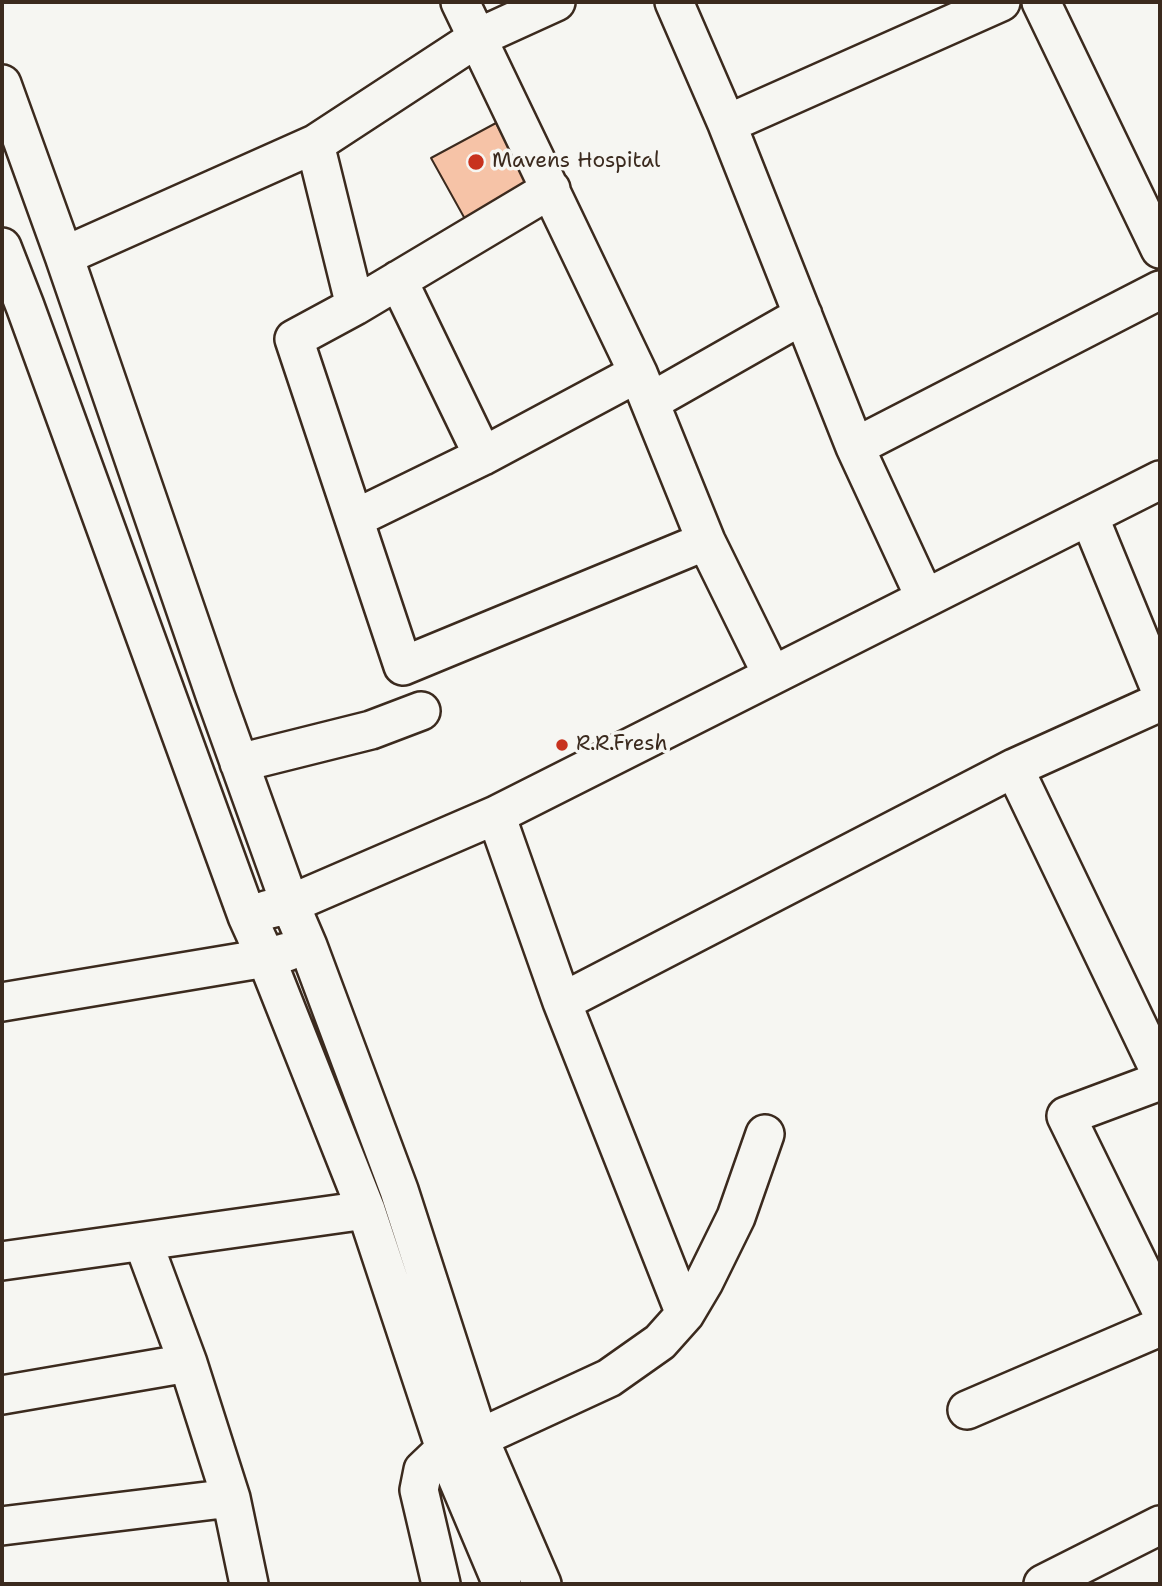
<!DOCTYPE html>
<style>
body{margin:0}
#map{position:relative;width:1162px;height:1586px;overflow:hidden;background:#f6f6f2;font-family:"Shantell Sans",sans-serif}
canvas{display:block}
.frame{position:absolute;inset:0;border:4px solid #3b2a1e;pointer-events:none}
</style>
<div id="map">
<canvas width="1162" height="1586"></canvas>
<div class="frame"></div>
</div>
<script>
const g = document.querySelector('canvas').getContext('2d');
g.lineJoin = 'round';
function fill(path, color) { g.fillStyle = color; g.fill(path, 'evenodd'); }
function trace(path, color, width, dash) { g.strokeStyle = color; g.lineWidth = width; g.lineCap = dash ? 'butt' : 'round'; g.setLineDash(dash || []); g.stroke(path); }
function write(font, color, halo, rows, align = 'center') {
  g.font = font + ' "Shantell Sans",sans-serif'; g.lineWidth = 7; g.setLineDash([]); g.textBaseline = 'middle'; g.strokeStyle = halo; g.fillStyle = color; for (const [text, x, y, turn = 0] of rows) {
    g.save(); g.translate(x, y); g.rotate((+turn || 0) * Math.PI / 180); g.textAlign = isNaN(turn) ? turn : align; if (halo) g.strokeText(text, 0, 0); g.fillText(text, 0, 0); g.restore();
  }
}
const building = new Path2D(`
 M 496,123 L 529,185 L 465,219 L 431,158 Z`);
const minor = new Path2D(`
 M 460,2 L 638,373 L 706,541 L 772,675
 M 674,2 L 727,124 L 855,447 L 925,598
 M 1041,2 L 1160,249
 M 2,84 L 64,256 L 216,698 L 290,904 L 308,946 L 399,1190 L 479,1438 L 542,1584
 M 727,124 L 1001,2
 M 315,144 L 355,306
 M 551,189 L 355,306 L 294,339 L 403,666 L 706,541
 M 2,247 L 25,306 L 247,916 L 266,958 L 366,1210 L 445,1449 L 502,1584
 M 64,256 L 315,144 L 477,38 L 556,2
 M 398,280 L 483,456
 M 650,402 L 803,315
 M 855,447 L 1160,290
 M 1089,516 L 1160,689
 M 354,519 L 483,456 L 638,373
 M 239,763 L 371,730 L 421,711
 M 1014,768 L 1160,1072
 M 496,815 L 562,1002 L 685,1314
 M 266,910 L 290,904 L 496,815 L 1160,480
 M 2,1002 L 266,958 L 287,952
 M 562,1002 L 1014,768 L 1160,702
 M 1160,1081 L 1066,1116 L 1160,1308
 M 143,1242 L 188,1363 L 231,1498 L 249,1584
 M 2,1261 L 366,1210
 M 2,1395 L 188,1363
 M 967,1410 L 1160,1327
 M 2,1526 L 231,1498
 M 441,1584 L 419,1490 L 423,1470 L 445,1449 L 479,1438 L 609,1378 L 660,1342 L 685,1314 L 704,1282 L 736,1217 L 765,1134
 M 1043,1584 L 1160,1525`);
const markers = [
 [476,162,9,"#c8321e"],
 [562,745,7,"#c8321e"]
];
const poiNames = [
 ["Mavens Hospital",492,162],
 ["R.R.Fresh",576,745]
];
fill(building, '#f6c3a7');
trace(building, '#3b2a1e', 2);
trace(minor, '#3b2a1e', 42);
trace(minor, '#f6f6f2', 37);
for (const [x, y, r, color] of markers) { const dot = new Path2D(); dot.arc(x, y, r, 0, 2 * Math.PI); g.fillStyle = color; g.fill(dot); trace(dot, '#f6f6f2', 2.5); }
write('21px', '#3b2a1e', '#f6f6f2', poiNames, 'left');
</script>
